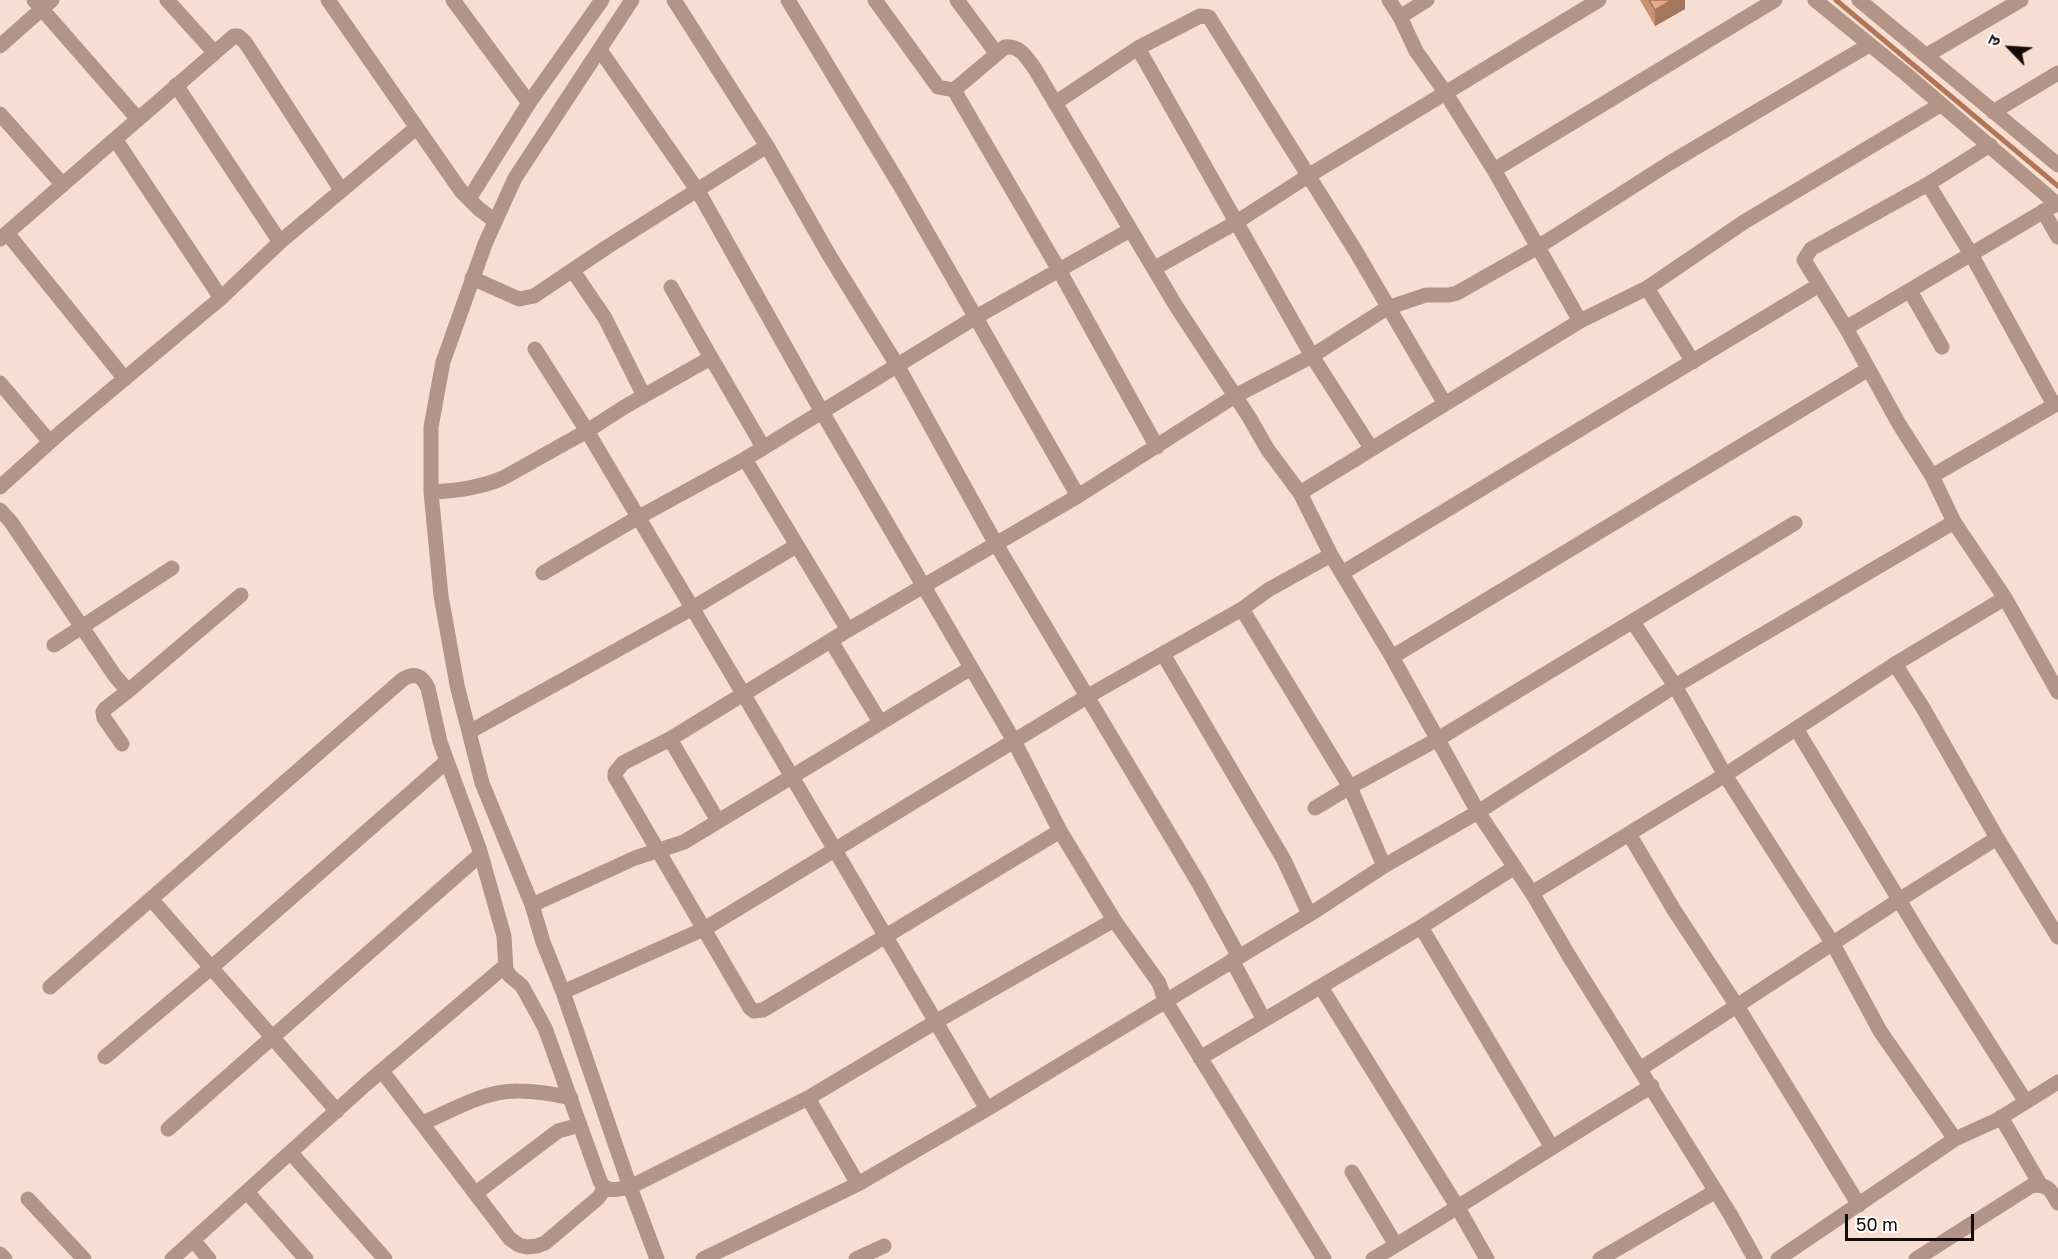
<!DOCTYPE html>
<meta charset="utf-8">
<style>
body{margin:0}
#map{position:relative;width:2058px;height:1259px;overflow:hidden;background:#f6ded2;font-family:"Golos Text","Noto Sans Devanagari",sans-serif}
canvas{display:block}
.north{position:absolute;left:1980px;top:18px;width:60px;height:60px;-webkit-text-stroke:4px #fff;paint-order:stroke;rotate:295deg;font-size:16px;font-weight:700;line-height:24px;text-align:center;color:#130c08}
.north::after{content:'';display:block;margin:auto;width:21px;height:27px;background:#130c08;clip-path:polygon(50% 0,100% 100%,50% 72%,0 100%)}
.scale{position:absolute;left:1845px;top:1214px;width:129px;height:27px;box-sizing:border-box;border:3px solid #130c08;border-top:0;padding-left:8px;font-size:18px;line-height:21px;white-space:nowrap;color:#130c08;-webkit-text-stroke:4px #fff;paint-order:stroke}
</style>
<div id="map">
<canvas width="2058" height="1259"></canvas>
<div class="north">उ</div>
<div class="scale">50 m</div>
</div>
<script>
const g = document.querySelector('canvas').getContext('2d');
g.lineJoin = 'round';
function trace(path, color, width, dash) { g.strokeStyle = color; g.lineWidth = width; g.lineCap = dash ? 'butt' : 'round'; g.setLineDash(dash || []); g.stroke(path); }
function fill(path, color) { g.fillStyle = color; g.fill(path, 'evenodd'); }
const stream = new Path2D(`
 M 1836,0 L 2058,186`);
const minor = new Path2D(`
 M 34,0 L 138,119
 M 167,0 L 214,52
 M 328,0 L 461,191 L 479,209 L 495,221
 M 453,0 L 529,103
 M 632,0 L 515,178 L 485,244 L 443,362 L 431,427 L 431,492 L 441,596 L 457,685 L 482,783 L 532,905 L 543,942 L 563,992 L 630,1187 L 657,1259
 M 674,0 L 767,146 L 829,255 L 897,365 L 996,544 L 1198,882 L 1238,955
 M 788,0 L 901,187 L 1078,496
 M 875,0 L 938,87 L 954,90
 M 957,0 L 997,54
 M 1389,0 L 1400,17 L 1416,51 L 1445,92 L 1494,170 L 1580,321
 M 1815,0 L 1906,74 L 2058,205
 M 1859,0 L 2058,165
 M 1400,17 L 1427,0
 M 0,46 L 52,0
 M 1138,48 L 1312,356 L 1371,448
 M 600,50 L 698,191 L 822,412 L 1014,741 L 1060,831 L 1114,920 L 1159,983 L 1165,1000 L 1324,1259
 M 1927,55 L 2021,0
 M 176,85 L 280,242
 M 1055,103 L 1138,48 L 1200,16 L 1209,17 L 1355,250 L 1445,404
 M 1993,112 L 2058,73
 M 0,114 L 63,185
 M 115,139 L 221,298
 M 1990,145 L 1928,184 L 1811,249 L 1804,260 L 1846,328 L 1899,424 L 1932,476 L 1954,522 L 2005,598 L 2058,692
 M 1494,170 L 1775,0
 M 1928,184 L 1971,254 L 2054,405
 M 469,199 L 529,103 L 602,0
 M 2043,211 L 2058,237
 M 7,233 L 125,379
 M 0,239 L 234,36 L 238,36 L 245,42 L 341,190
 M 1155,268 L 1235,223 L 1308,176 L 1599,0
 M 573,271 L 605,318 L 644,396
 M 472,278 L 519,299 L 534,296 L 607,247 L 767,146
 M 671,287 L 714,363
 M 1647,288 L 1693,362
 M 1910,291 L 1942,347
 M 1846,328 L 2056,204
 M 535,349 L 587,431 L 744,695 L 987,1109
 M 0,383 L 50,442
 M 1157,447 L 1059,270 L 954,90 L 1005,47 C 1020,45 1027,58 1035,69 L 1176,306 L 1249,417 L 1268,450 L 1300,493 L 1331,555 L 1392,657 L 1478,812 L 1532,893 L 1569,956 L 1730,1214 L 1755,1259
 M 745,459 L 848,630
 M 1932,476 L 2058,403
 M 0,487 L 61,432 L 221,298 L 280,242 L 416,128
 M 431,492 C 456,491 480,488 503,478 L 587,431 L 626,406 L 707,360 L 710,360 L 716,366 L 763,447
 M 1300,493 L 1580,321 L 1647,288 L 1744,222 L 1940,105
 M 0,510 L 11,522 L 115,676 L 128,691
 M 543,573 L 637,518 L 745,459 L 976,317 L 1130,230
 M 1342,573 L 1819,285
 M 1242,609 L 1350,787 L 1384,866
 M 1633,622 L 1675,686 L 1725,775 L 1833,944 L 1880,1031 L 1955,1139
 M 831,641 L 880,722
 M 54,645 L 172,568
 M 1163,654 L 1284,860 L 1309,914
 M 1392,657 L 1867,370
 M 1895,664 L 1923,708 L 1997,838 L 2058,937
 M 1797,730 L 1922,938 L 2026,1102
 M 469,732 L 691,609 L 796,546
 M 670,739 L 718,821
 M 122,744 L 104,718 L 103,712 L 105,709 L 128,691 L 241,595
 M 1315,808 L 1350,787 L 1438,739 L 1795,523
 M 1060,831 L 763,1010 L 754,1011 L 750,1008 L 615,777 L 615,773 L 623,763 L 670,739 L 848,630 L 1078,496 L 1235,396 L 1312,356 L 1387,308 L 1426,295 L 1449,295 L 1457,293 L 1538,247 L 1668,164 L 1869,45
 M 1629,834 L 1674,910 L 1737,1006 L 1859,1205
 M 1532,893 L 1725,775 L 1895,664 L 2005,598
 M 151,899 L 337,1111
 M 532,905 L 635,858 L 684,842 L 971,668
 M 1421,927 L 1551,1146
 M 1232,960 L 1264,1020
 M 50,987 L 402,680 C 414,672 422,675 428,688 L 440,742 L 479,848 L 504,936 L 506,970 L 510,976 L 522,986 L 545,1028 L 600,1181 C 606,1194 619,1189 630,1187 L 808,1098 L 937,1021 L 1114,920
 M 1321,987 L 1458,1208 L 1487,1259
 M 563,992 L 706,928 L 1088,696 L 1242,609 L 1268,590 L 1331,555
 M 105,1057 L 212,967 L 447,761
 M 1200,1058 L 1421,927 L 1515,867
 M 1640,1069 L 1899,900 L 1997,838
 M 382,1071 L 510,1239 L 519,1245 L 527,1247 L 537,1246 L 545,1243 L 598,1198 L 605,1188
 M 808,1098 L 858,1184
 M 2001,1117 L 2040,1184
 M 423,1123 C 453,1110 485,1090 519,1091 C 537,1091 554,1094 571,1098
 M 168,1129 L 481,854
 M 291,1153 L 385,1259
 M 1352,1172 L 1396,1245
 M 247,1192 L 306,1259
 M 476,1193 L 558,1131 L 580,1125
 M 28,1199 L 84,1259
 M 193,1240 L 209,1259
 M 0,1254 L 5,1259
 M 172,1259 L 366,1084 L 505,966
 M 703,1259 L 858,1184 L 987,1109 L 1315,911 L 1384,866 L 1478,812 L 1675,686 L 1954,522
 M 856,1259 L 884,1246
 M 1373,1259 C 1467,1203 1558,1142 1652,1086
 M 1600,1259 L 1716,1191
 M 1778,1259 L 1955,1139 L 1997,1120 L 2058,1082
 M 1916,1259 L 2031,1186 C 2047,1183 2051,1190 2058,1203`);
const wall = new Path2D(`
 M 1640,0 L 1685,0 L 1685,9 L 1655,26 Z`);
const shadedWall = new Path2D(`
 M 1672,0 L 1685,0 L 1685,9 L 1655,26 L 1655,10 Z`);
const building = new Path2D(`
 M 1649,0 L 1672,0 L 1655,10 Z`);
trace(stream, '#b37554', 5);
trace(minor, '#b29587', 15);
fill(wall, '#c89072');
fill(shadedWall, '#a3765d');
fill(building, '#e9a885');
trace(building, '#a3765d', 1.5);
</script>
